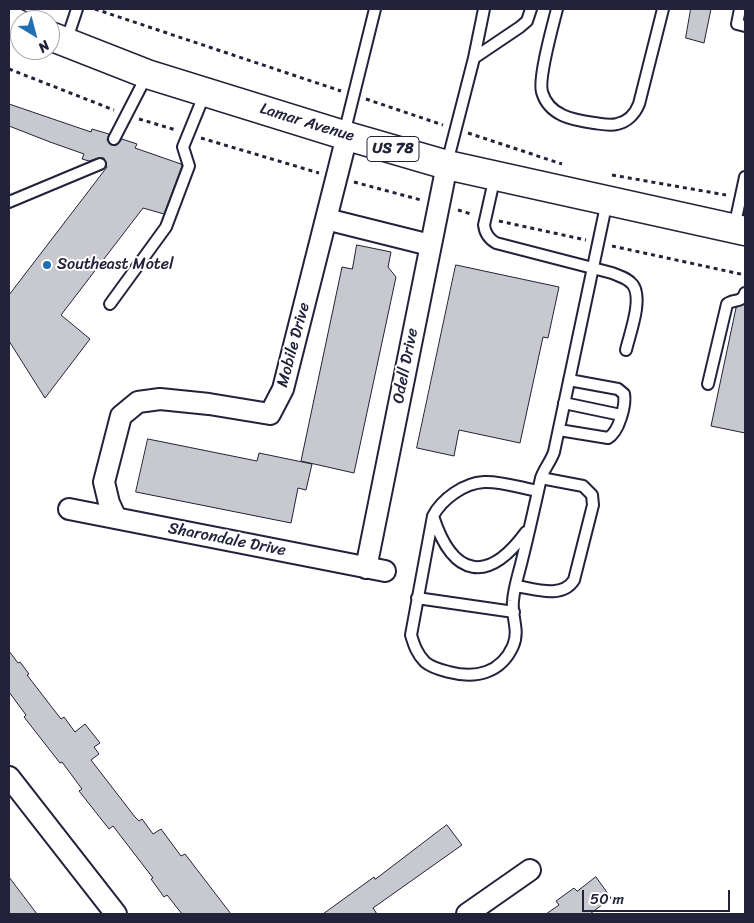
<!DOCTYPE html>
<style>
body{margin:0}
#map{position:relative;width:754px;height:923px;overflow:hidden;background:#fff;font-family:Sriracha,sans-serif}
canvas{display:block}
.frame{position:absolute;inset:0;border:10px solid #22223b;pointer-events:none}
.north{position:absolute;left:10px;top:10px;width:50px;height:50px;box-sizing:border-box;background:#fff;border:1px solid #a7a7b1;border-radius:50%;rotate:143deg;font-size:14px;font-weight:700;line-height:20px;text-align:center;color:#22223b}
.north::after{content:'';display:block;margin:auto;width:18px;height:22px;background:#1f6fb2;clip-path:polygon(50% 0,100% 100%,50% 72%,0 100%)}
.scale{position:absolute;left:582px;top:890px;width:148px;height:22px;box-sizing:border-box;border:2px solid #22223b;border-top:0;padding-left:6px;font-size:15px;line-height:18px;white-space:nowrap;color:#22223b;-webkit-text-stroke:4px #fff;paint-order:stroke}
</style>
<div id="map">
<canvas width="754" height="923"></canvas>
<div class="frame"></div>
<div class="north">N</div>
<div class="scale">50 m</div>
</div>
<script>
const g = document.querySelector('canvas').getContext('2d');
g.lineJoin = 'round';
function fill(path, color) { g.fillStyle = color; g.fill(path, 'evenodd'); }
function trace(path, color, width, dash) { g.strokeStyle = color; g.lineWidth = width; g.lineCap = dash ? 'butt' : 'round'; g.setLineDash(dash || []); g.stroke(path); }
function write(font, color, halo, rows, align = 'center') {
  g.font = font + ' Sriracha,sans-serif'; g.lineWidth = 4; g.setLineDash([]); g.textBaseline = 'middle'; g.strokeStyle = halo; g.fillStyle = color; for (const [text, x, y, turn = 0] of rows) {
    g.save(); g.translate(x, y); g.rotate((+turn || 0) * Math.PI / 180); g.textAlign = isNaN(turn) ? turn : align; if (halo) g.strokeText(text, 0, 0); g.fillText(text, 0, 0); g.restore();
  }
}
const building = new Path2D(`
 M 691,9 L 711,9 L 704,43 L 686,38 Z
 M 9,104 L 91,132 L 92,129 L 109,134 L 107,140 L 111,145 L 117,145 L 122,139 L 137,144 L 135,148 L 181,164 L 182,166 L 164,214 L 143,208 L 61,315 L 90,339 L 45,398 L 9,341 L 9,295 L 107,167 L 104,158 L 98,158 L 89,161 L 82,159 L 84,154 L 50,142 L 9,126 Z
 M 357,245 L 391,252 L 388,267 L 396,277 L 354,473 L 301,461 L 342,267 L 352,269 Z
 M 456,265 L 559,287 L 548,338 L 543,337 L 520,443 L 459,430 L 454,456 L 417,448 Z
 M 745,304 L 745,433 L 711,426 L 736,308 Z
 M 148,439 L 257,461 L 259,453 L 312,464 L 306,490 L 298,488 L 291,523 L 136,492 Z
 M 9,651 L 18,663 L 20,662 L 29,674 L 27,675 L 61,719 L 64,717 L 75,732 L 85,724 L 100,743 L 94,747 L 99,754 L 91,760 L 135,817 L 139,821 L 142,819 L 153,834 L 161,829 L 181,856 L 185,854 L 231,914 L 182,914 L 167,895 L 164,897 L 151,879 L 153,878 L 113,826 L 109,829 L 79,791 L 82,789 L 62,762 L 60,763 L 24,717 L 26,715 L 9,692 Z
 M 447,825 L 462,845 L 373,908 L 377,914 L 323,914 L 374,877 L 375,879 Z
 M 9,877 L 37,914 L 9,914 Z
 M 596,877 L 611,898 L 590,914 L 546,914 L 559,905 L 556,901 L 574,888 L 577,891 Z`);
const path = new Path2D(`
 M 95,9 L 341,91
 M 9,69 L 114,110
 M 366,99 L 443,125
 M 139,119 L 176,130
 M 468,133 L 562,164
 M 201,138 L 319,173
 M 612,175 L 726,195
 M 354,182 L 421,200
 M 458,210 L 471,214
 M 499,221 L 586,240
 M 612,246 L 745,275`);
const service = new Path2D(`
 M 557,9 C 553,25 538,78 542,92 C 549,116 573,120 594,123 C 602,124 610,126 617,124 C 627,122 635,114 639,104 L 663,9
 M 740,9 L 737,24 L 745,26
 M 66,42 L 77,9
 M 474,58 L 484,9
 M 344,134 L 375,9
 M 114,139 L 147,75
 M 447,163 L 474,58 L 520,27 L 527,21 L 531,9
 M 495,176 L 484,225 C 485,234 489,239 496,243 L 612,273 C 619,276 628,278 633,285 C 643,299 630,333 626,350
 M 9,202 L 100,164
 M 734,228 L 745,177
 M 110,304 L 166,227 L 189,166 L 183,147 L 205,93
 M 708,384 L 727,304 C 733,299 742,303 745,293
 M 564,403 L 621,415
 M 559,430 L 608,438 C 619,432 626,405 624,394 L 618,389 L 569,380
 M 538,491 C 521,488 501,481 484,482 C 464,483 442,499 433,516 L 411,635 C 414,645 417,654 425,662 C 432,668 441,670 449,672 C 476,679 501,673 513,646 C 520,630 511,617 513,601 C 514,587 519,573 522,560 C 529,532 535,505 541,478 C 544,469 551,461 554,452 L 607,201
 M 433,516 C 453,578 488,584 526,532
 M 516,586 C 535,589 562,599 574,580 L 593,505 L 592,495 L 583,486 L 541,478
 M 417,598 L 514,612`);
const minor = new Path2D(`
 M 326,219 L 430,245
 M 69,509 L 385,571
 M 116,518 L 109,503 L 104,482 L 121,416 L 138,402 L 160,399 L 209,404 L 270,414 L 283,389 L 347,136
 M 366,568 L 447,165
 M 9,777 L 116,914
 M 467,914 L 530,870`);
const trunk = new Path2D(`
 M 9,20 L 20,25
 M 50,36 L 147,74 L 347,136 L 447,165 L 745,231`);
const markers = [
 [47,265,5,"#1f6fb2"]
];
const shields = [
 [393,149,52]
];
const shieldNames = [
 ["US 78",393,149]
];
const streetNames = [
 ["Lamar Avenue",307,123,17],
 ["Mobile Drive",294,345,-75],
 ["Odell Drive",406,366,-79],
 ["Sharondale Drive",227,540,11]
];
const poiNames = [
 ["Southeast Motel",57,265]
];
fill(building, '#c8c8cf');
trace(building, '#22223b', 1);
trace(service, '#22223b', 14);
trace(minor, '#22223b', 24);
trace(trunk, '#22223b', 31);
trace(path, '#22223b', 3, [4, 4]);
trace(service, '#fff', 10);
trace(minor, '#fff', 20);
trace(trunk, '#fff', 28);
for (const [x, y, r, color] of markers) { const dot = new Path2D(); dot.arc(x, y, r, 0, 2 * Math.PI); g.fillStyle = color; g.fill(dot); trace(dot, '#fff', 2); }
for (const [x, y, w] of shields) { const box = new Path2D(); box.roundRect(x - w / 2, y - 12.5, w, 25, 4); g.fillStyle = '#fff'; g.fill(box); trace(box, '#22223b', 1); }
write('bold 15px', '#22223b', null, shieldNames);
write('16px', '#22223b', '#fff', streetNames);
write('16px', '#22223b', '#fff', poiNames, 'left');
</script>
